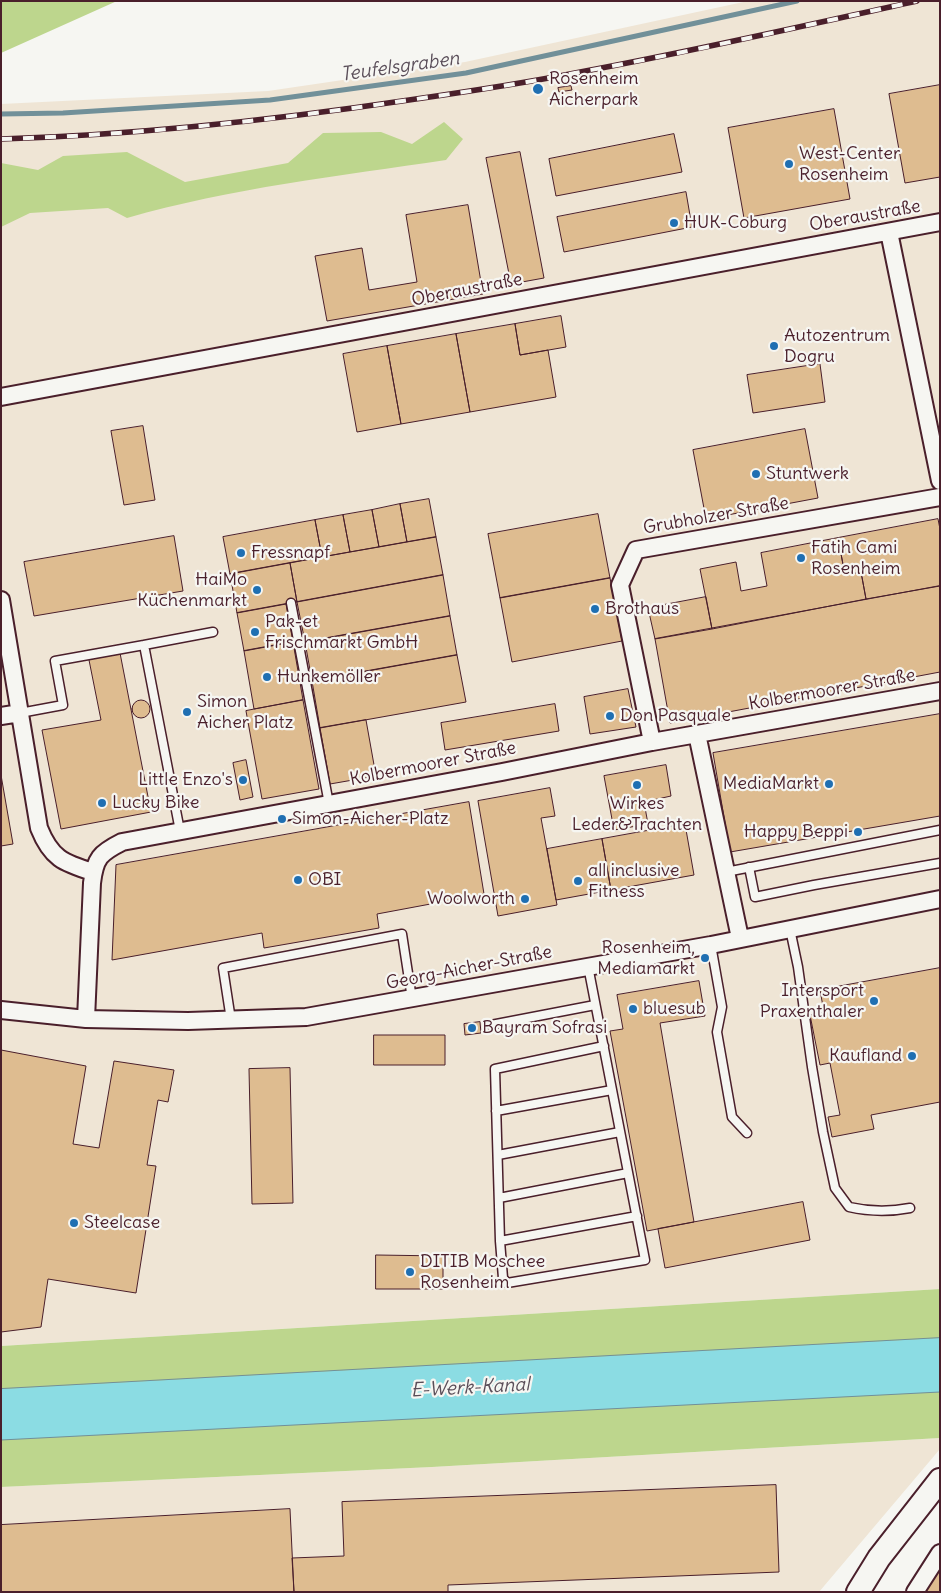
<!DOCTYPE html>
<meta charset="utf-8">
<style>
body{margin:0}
#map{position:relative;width:941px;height:1593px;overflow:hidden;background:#f6f6f2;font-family:Delius,sans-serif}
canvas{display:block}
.frame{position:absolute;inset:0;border:2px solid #4a1f2b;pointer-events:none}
</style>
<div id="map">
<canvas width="941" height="1593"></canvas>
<div class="frame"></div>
</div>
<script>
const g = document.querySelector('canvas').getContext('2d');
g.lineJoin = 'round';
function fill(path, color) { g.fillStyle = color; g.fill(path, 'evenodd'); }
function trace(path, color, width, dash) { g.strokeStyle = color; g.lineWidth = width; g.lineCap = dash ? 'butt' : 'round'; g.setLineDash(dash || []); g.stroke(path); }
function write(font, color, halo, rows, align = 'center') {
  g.font = font + ' Delius,sans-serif'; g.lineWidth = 4.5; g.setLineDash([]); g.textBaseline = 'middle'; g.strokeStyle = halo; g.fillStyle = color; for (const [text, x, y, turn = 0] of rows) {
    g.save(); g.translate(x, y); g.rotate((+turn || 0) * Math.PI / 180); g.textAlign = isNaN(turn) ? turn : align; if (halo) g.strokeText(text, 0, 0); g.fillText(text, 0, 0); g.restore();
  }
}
const built = new Path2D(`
 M 748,1 L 940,1 L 940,1289 L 1,1346 L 1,104 L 268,91 L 465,62 Z
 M 940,1438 L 940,1449 L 819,1592 L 1,1592 L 1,1487 L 432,1467 Z`);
const green = new Path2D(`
 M 1,1 L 117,1 L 1,53 Z
 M 444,122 L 463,139 L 446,160 C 340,176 231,188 127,218 L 108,208 L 30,213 L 1,227 L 1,163 L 38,170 L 63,156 L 127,152 L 185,182 L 288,163 L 323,133 L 381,132 L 412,144 Z
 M 940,1289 L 940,1438 L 432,1467 L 1,1487 L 1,1346 Z`);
const water = new Path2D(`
 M 940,1338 L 940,1392 L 1,1440 L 1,1389 Z`);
const stream = new Path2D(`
 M 1,114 L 63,113 L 270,100 L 466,73 L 797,1`);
const building = new Path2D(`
 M 940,85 L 940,177 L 905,183 L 889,94 Z
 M 571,86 L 572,90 L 559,92 L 558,88 Z
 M 834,109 L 850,199 L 744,218 L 728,128 Z
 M 674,134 L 682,172 L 556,196 L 549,159 Z
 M 520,152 L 544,278 L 511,284 L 486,158 Z
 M 686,192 L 692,227 L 564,252 L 557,217 Z
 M 468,205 L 483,294 L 327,321 L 315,256 L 362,248 L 369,290 L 417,282 L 406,215 Z
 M 561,316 L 566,347 L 520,355 L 515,324 Z
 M 515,324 L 520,355 L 548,350 L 556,397 L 470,412 L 456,334 Z
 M 456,334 L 470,412 L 401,424 L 387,346 Z
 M 387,346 L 401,424 L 357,432 L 343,354 Z
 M 820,364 L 825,402 L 753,413 L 747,375 Z
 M 143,426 L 155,500 L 124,505 L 111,431 Z
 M 805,429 L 818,498 L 706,519 L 693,450 Z
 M 429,499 L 436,537 L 407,542 L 400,504 Z
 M 400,504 L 407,542 L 379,547 L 372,510 Z
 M 372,510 L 379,547 L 350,552 L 343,515 Z
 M 598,514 L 610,578 L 500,598 L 488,534 Z
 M 343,515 L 350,552 L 322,557 L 315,520 Z
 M 938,519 L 940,529 L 940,586 L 866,599 L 861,572 L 845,575 L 838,538 Z
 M 315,520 L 322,557 L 230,574 L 223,537 Z
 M 174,536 L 183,591 L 34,616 L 24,562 Z
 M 436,537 L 443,575 L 297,602 L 290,563 Z
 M 838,538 L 845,575 L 861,572 L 866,599 L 712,629 L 700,569 L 736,562 L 741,591 L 767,586 L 761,553 Z
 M 290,563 L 297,602 L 237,613 L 230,574 Z
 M 443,575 L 450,616 L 305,642 L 297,602 Z
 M 610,578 L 622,641 L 512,662 L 500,598 Z
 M 940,586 L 940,672 L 670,723 L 655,639 Z
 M 706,597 L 712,629 L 655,639 L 648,608 Z
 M 286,604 L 293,642 L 244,651 L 237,613 Z
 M 450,616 L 457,655 L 312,681 L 305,642 Z
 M 293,642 L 303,700 L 254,709 L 244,651 Z
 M 120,653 L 151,812 L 61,829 L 42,730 L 101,720 L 89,660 Z
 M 457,655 L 466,702 L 320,728 L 312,681 Z
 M 628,689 L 636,727 L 590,734 L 584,697 Z
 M132 709a9 9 0 1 1 18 0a9 9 0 1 1-18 0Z
 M 303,700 L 319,789 L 262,799 L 246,711 Z
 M 555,704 L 559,731 L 445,750 L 441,723 Z
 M 940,714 L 940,816 L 730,852 L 713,753 Z
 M 366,720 L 376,776 L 330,784 L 320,728 Z
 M 246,760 L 253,797 L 240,800 L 233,763 Z
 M 666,765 L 671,796 L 644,802 L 648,824 L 614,830 L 604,776 Z
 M 1,775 L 13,844 L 1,846 Z
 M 550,788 L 555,816 L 541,818 L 557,905 L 498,916 L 478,801 Z
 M 469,802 L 484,894 L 377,914 L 379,928 L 264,948 L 262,933 L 112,960 L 116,865 Z
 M 685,824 L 694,875 L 611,890 L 602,839 Z
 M 602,839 L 611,890 L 556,900 L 547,849 Z
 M 940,968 L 940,1102 L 871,1115 L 874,1129 L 832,1137 L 828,1117 L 840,1115 L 830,1063 L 820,1065 L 810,1015 L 824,1012 L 820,990 Z
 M 699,981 L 705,1016 L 660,1023 L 694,1222 L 647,1231 L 610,1031 L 623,1029 L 617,995 Z
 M 480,1022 L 481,1033 L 465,1035 L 464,1024 Z
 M 374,1035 L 445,1035 L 445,1065 L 374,1065 Z
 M 1,1050 L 86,1066 L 73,1144 L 99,1148 L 114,1061 L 174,1070 L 168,1102 L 158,1100 L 147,1165 L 156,1166 L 136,1293 L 48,1279 L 41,1327 L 1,1332 Z
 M 290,1068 L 293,1203 L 252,1204 L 249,1069 Z
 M 803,1202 L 810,1240 L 665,1268 L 658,1229 Z
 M 376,1255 L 443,1256 L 443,1289 L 376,1289 Z
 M 776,1485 L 779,1572 L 448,1585 L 448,1592 L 294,1592 L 292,1558 L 344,1556 L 342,1502 Z
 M 290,1509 L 294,1592 L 1,1592 L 1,1525 Z
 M 936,1570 L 940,1572 L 940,1592 L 924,1592 Z`);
const lane = new Path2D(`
 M 291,603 L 329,804
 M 20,713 L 63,705 L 55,661 L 144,645
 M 180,831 L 144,645 L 213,632
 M 749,867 L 755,897 L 814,885 L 940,863
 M 726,872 L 940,830
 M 790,929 L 798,967 L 812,1067 L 823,1132 L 835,1188 L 849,1207 C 871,1212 889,1212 910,1208
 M 711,945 L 722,1007 L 717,1032 L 732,1117 L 747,1133
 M 588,966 L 645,1260 L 507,1283 L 503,1278 L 500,1241 L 495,1069 L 604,1046
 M 231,1020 L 223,968 L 402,934 L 412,999
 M 491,1025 L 595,1005
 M 496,1111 L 612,1090
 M 498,1155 L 620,1132
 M 499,1198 L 628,1173
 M 500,1241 L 637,1216`);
const street = new Path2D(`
 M 889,232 L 940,481
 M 1,397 L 940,222
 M 1,600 L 39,828 C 51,858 63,863 93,872
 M 1,716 L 20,713
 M 697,734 L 740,938
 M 652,742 L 620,585 L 636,550 L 940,497
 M 1,1010 L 86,1019 L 188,1021 L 306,1017 L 711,945 L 940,899
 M 86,1019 L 92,883 C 95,858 100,853 122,842 L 502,772 L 652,742 L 940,691
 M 915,1592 L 940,1553`);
const secondary = new Path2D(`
 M 858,1592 L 879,1558 L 940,1480`);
const rail = new Path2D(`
 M 1,139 C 138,135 274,120 409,100 C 465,92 520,84 575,73 C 690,52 803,26 917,1`);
const markers = [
 [538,89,6,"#1f6fb2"],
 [789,164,5,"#1f6fb2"],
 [674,223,5,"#1f6fb2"],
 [774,346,5,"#1f6fb2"],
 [756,474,5,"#1f6fb2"],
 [241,553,5,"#1f6fb2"],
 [801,558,5,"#1f6fb2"],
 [257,590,5,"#1f6fb2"],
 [595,609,5,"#1f6fb2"],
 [255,632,5,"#1f6fb2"],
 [267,677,5,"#1f6fb2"],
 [187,712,5,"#1f6fb2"],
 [610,716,5,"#1f6fb2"],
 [243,780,5,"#1f6fb2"],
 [829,784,5,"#1f6fb2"],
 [637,785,5,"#1f6fb2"],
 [102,803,5,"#1f6fb2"],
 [282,819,5,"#1f6fb2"],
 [858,832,5,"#1f6fb2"],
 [298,880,5,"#1f6fb2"],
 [578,881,5,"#1f6fb2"],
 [525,899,5,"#1f6fb2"],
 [705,958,5,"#1f6fb2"],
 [874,1001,5,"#1f6fb2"],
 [633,1009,5,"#1f6fb2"],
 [472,1028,5,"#1f6fb2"],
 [912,1056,5,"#1f6fb2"],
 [74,1223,5,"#1f6fb2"],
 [410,1272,5,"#1f6fb2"]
];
const poiNames = [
 ["Rosenheim",549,79],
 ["Aicherpark",549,100],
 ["West-Center",799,154],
 ["Rosenheim",799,175],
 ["HUK-Coburg",684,223],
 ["Autozentrum",784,336],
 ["Dogru",784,357],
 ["Stuntwerk",766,474],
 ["Fatih Cami",811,548],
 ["Rosenheim",811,569],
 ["Fressnapf",251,553],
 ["HaiMo",247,580,"right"],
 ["Küchenmarkt",247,601,"right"],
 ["Brothaus",605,609],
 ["Pak-et",265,622],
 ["Frischmarkt GmbH",265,643],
 ["Hunkemöller",277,677],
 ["Simon",197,702],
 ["Aicher Platz",197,723],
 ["Don Pasquale",620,716],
 ["Little Enzo's",233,780,"right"],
 ["MediaMarkt",819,784,"right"],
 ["Lucky Bike",112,803],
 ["Wirkes",637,804,"center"],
 ["Leder&Trachten",637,825,"center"],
 ["Simon-Aicher-Platz",292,819],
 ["Happy Beppi",848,832,"right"],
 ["all inclusive",588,871],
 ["Fitness",588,892],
 ["OBI",308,880],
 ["Woolworth",515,899,"right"],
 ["Rosenheim,",695,948,"right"],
 ["Mediamarkt",695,969,"right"],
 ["Intersport",864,991,"right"],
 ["Praxenthaler",864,1012,"right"],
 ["bluesub",643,1009],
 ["Bayram Sofrasi",482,1028],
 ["Kaufland",902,1056,"right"],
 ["Steelcase",84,1223],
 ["DITIB Moschee",420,1262],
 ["Rosenheim",420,1283]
];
const streetNames = [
 ["Oberaustraße",865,216,-10],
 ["Oberaustraße",467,290,-11],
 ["Grubholzer Straße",716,516,-10],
 ["Kolbermoorer Straße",832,690,-10],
 ["Kolbermoorer Straße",433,764,-11],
 ["Georg-Aicher-Straße",469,968,-11]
];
const waterNames = [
 ["Teufelsgraben",400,67,-8],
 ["E-Werk-Kanal",470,1388,-3]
];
fill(built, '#efe5d5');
fill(green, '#bdd68d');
fill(water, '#8bdce3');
trace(water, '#719099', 1);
trace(stream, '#719099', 5);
fill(building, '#debc90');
trace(building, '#4a1f2b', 1);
trace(lane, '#4a1f2b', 11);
trace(street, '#4a1f2b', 20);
trace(secondary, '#4a1f2b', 26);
trace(lane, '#f6f6f2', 8);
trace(street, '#f6f6f2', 16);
trace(secondary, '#f6f6f2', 22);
trace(rail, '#4a1f2b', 5.5);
trace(rail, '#f6f6f2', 4, [11]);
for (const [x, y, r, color] of markers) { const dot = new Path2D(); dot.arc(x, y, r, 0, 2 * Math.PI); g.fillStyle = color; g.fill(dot); trace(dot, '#f6f6f2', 2); }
write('18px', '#4a1f2b', '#f6f6f2', poiNames, 'left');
write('18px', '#4a1f2b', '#f6f6f2', streetNames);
write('italic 19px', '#5a4e59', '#f6f6f2', waterNames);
</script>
